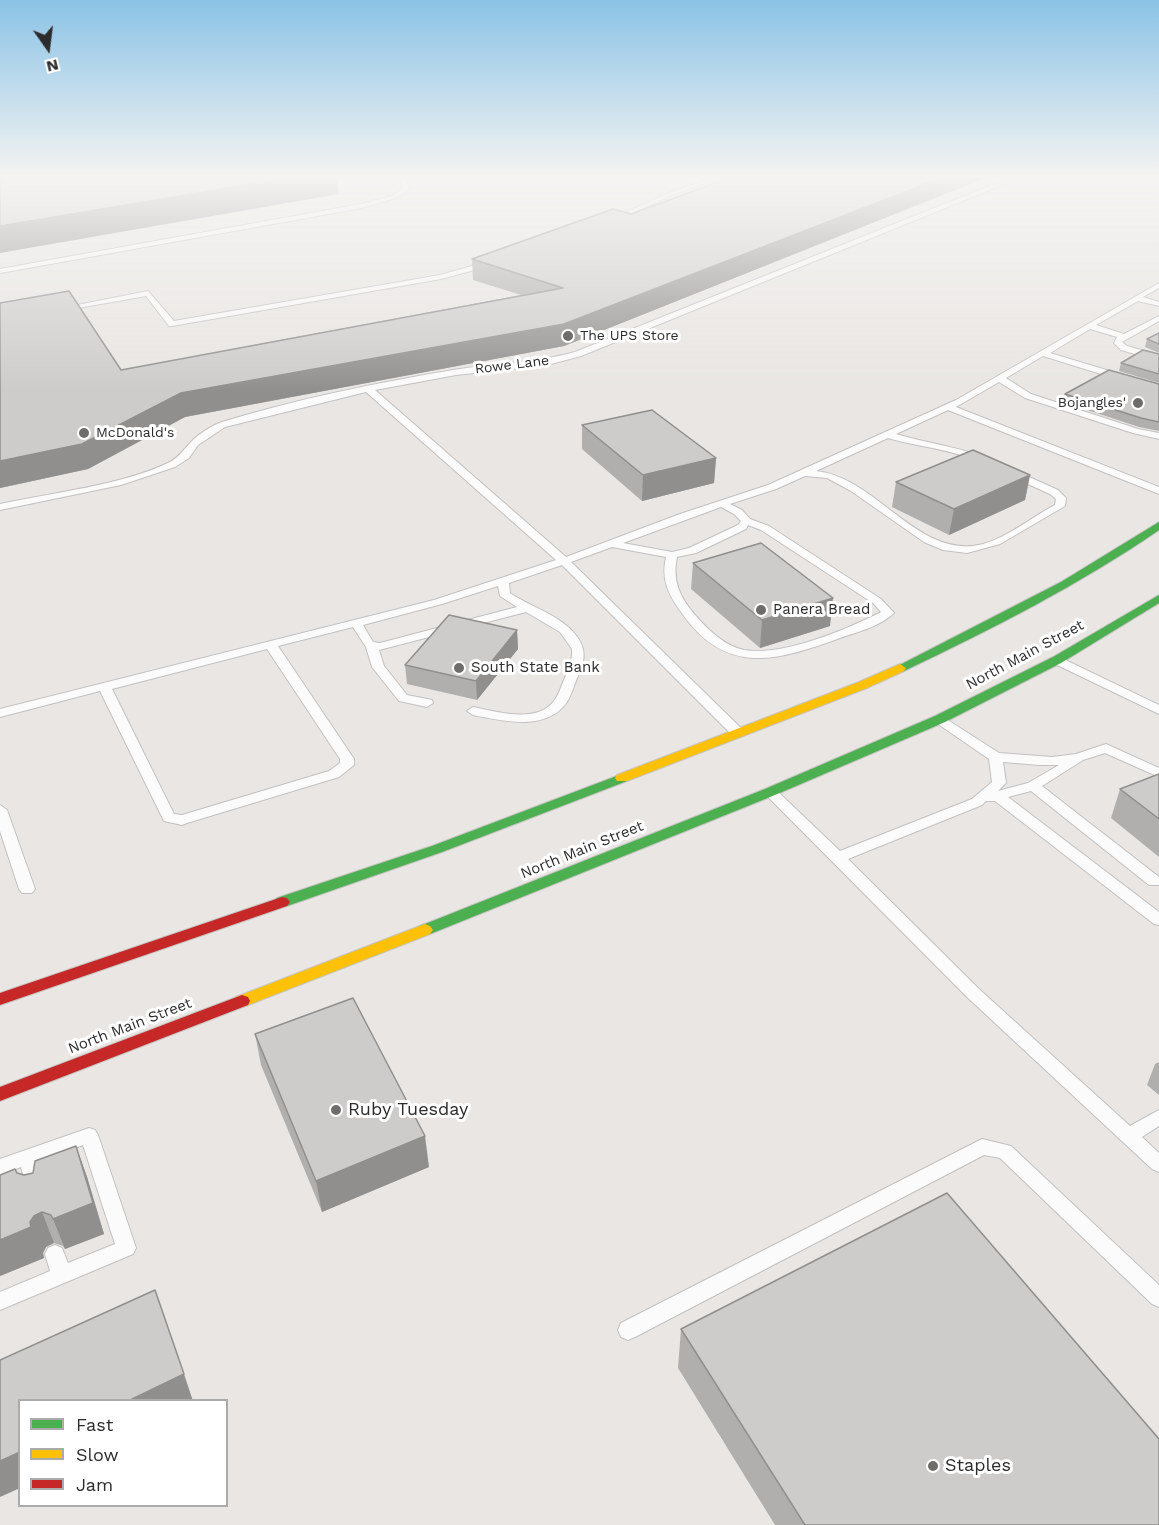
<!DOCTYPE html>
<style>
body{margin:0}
#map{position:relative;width:1159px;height:1525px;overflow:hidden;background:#e9e6e3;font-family:"Work Sans",sans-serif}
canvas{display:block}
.legend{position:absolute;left:18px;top:1399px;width:210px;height:108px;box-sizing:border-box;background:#fff;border:2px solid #ababab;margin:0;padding:8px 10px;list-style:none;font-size:18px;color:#2c2c2c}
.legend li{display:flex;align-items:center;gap:12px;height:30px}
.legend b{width:30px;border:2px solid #ababab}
.north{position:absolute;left:18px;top:18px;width:60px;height:60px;-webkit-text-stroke:4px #fff;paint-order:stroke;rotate:166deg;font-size:16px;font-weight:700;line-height:24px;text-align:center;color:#2c2c2c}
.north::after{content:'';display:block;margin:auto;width:21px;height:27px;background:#2c2c2c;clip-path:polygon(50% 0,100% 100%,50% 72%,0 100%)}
</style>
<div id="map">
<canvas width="1159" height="1525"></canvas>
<ul class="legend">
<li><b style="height:8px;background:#4caf50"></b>Fast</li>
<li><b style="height:8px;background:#ffc107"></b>Slow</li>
<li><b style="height:8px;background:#c62828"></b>Jam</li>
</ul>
<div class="north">N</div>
</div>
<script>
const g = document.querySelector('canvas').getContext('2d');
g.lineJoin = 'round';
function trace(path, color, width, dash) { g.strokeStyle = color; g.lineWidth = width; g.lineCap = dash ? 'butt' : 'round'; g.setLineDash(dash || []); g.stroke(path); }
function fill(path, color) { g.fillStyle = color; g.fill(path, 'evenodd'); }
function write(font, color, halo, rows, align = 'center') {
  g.font = font + ' "Work Sans",sans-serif'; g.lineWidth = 6; g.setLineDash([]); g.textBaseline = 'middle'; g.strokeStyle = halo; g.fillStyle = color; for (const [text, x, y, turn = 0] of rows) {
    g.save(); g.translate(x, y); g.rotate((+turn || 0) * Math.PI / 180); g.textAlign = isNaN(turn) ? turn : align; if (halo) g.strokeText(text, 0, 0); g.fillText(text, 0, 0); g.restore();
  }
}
const lane = new Path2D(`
 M 398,178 L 404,178 L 410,189 L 396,198 L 362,208 L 0,273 L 0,269 L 361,204 L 392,196 L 404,187 Z
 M 710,178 L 720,178 L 670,196 L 615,221 L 610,220 L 666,194 Z
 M 1009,178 L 1019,178 L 581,356 L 547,365 L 456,375 L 375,390 L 566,557 L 680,514 L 768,485 L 956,400 L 1159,283 L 1159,288 L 1143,297 L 1159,302 L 1159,306 L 1138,301 L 1096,325 L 1124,334 L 1159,316 L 1159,321 L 1122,342 L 1127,346 L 1159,355 L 1159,361 L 1121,350 L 1114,343 L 1117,337 L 1090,329 L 1050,353 L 1123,375 L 1123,379 L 1117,379 L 1043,356 L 1006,378 L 1031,394 L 1138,429 L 1159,433 L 1159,439 L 1133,433 L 1025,398 L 999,382 L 956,407 L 1159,487 L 1159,494 L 948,410 L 896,434 C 925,443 955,446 983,457 L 983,461 C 974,462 966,456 957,454 C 934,447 911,445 888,438 L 816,471 C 877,477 919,561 983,544 C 1008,537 1032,517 1055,505 L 1056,499 L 1050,494 L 1010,476 L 1010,472 L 1018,472 L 1058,490 L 1066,498 L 1065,506 L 1000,544 L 967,553 L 943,550 L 924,542 L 851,491 L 827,478 L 805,476 L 776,489 L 730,504 L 742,510 L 750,519 L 769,526 L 881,599 L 894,613 C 881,626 857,632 840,638 C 777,661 726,677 681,612 C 668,594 661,579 666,557 L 612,547 L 571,562 L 743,730 L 745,733 L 743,736 L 733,736 L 562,565 L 509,583 L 510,593 C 532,608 562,615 578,638 C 587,652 584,662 578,676 C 574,685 572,694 567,702 C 546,732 503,721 473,715 L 467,711 L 473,707 C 498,712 540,725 556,698 C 560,692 561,686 564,680 C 568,670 573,661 572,649 L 560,632 L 526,612 L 379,650 L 384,666 L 407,695 L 432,700 L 433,703 L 427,707 L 399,701 L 372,667 L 366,647 L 353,627 L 278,646 L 354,759 L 354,765 L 339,777 L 187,823 L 182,825 L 164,821 L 100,691 L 0,717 L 0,709 L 434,600 L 556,560 L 366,392 L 225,427 L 198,445 L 189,458 L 175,467 L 121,485 L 0,510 L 0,504 C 51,493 122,485 168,463 C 179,458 183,450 191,442 C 198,434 213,425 222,422 C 297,399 376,383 453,370 C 494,363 535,363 575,352 ZM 721,507 L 734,514 L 741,521 L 738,525 L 689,548 L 672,552 L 623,543 ZM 748,525 L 761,530 L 873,603 L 881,612 C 848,629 782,657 744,650 C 725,646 708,630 696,616 C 680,598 672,581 677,557 L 696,553 L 746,529 ZM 498,586 L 500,596 L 517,607 L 380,643 L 373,642 L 363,625 L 442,604 ZM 267,649 L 340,759 L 340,763 L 329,771 L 182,815 L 174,814 L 112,689 Z
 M 490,261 L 493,261 L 493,265 L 441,279 L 172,326 L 169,326 L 146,296 L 61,311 L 57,309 L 148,291 L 174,321 L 440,275 Z
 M 1057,656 L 1159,705 L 1159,714 L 1053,663 L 1051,660 Z
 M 940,715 L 999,753 L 1052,757 L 1076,754 L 1106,744 L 1159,768 L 1159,777 L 1105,753 L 1083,760 L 1042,786 L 1159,877 L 1159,885 L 1149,885 L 1031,791 L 1008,797 L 1159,912 L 1159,925 L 1154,924 L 995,801 L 986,801 L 982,805 L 848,859 L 979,989 L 1130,1126 L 1159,1110 L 1159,1126 L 1142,1137 L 1159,1153 L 1159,1172 L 1152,1169 L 967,997 L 763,792 L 770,788 L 775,789 L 840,851 L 972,799 L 992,782 L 989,759 L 935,722 L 934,719 L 935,716 ZM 1003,762 L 1039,765 L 1059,765 L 1028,783 L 998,791 L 1006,783 Z
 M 0,805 L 7,810 L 35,889 L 32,893 L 22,893 L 19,889 L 0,831 Z
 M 89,1128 L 95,1130 L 98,1135 L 136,1248 L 133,1254 L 0,1310 L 0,1292 L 50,1271 L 45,1254 L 48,1248 L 55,1245 L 62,1248 L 68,1263 L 115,1244 L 83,1145 L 38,1161 L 45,1191 L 43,1197 L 36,1199 L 29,1197 L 21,1167 L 0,1175 L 0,1159 Z
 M 982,1139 L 1011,1146 L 1159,1285 L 1159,1307 L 1152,1304 L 1000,1158 L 984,1155 L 635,1337 L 628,1340 L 621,1337 L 618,1330 L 621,1323 Z`);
const fast = new Path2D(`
 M 1159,522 L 1159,530 C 1079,585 992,629 904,671 L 900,672 L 894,668 L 1061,582 Z
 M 1159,595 L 1159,603 L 1061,663 L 945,722 L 775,795 L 430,934 L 420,934 L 417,930 L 420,926 L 765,789 L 935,716 L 1053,657 Z
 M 622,774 L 629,778 L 627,781 L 442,852 L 287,906 L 277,906 L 274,902 L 277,898 L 432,846 Z`);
const slow = new Path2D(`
 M 900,664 L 906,668 L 904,671 L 867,688 L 627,781 L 617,781 L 615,778 L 617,775 L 859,682 Z
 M 425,924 L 430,926 L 433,930 L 430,934 L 248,1005 L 242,1007 L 236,1005 L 234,1001 L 236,997 Z`);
const jam = new Path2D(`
 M 282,897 L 287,898 L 290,902 L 287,906 L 0,1005 L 0,993 Z
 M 242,995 L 248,997 L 250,1001 L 248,1005 L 0,1101 L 0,1087 Z`);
const wall = new Path2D(`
 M 729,178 L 985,178 L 564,346 L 185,417 L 88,469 L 0,488 L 0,303 L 121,370 L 521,295 L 473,280 L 472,259 L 631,214 Z
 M 1159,333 L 1159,353 L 1145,347 L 1147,339 Z
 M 1159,354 L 1159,383 L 1119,371 L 1121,363 Z
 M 1159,384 L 1159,431 L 1139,427 L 1063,402 L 1065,394 Z
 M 582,425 L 716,458 L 714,483 L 642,501 L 582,449 Z
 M 1030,475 L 1025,500 L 949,535 L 892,507 L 896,482 Z
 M 693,563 L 830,626 L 760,648 L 691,589 Z
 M 517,630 L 518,649 L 477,700 L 407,684 L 405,665 Z
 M 1159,774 L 1159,857 L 1111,818 L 1120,789 Z
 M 255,1034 L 429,1167 L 322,1212 L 261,1065 Z
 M 1159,1062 L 1159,1095 L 1147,1085 L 1155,1064 Z
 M 76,1146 L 87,1177 L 104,1234 L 65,1249 L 63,1246 L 54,1243 L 46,1247 L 43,1253 L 44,1258 L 0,1276 L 0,1175 L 17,1173 L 24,1175 L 33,1173 Z
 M 681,1329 L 1159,1525 L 775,1525 L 678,1368 Z`);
const shadedWall = new Path2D(`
 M 286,178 L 337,178 L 339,194 L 0,253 L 0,226 Z
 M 941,178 L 985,178 L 564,346 L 185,417 L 88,469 L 0,488 L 0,461 L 181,393 L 564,324 Z
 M 716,458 L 714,483 L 642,501 L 643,475 Z
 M 1030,475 L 1025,500 L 949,535 L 954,509 Z
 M 833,598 L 830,626 L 760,648 L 762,620 Z
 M 517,630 L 518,649 L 477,700 L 476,681 Z
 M 425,1136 L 429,1167 L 322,1212 L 316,1181 Z
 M 76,1146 L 87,1177 L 104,1234 L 65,1249 L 53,1219 Z
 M 42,1212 L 54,1243 L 46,1247 L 43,1253 L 44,1258 L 0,1276 L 0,1240 L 30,1222 L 34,1216 Z
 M 184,1374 L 193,1401 L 128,1401 Z
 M 20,1452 L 20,1488 L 0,1497 L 0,1461 Z`);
const building = new Path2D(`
 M 0,178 L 286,178 L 0,226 Z
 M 729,178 L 941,178 L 564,324 L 181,393 L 82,444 L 0,461 L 0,303 L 69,291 L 121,370 L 563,288 L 472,259 L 613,209 L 631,214 Z
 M 1159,333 L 1159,344 L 1147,339 Z
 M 1143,350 L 1159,354 L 1159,374 L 1121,363 Z
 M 1109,370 L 1159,384 L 1159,422 L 1141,418 L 1065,394 Z
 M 652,410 L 716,458 L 643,475 L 582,425 Z
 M 973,450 L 1030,475 L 954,509 L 896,482 Z
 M 761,543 L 833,598 L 762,620 L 693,563 Z
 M 449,615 L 517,630 L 476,681 L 405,665 Z
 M 1159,774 L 1159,819 L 1120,789 Z
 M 353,998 L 425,1136 L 316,1181 L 255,1034 Z
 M 76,1146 L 93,1203 L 53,1219 L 51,1215 L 42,1212 L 34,1216 L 30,1222 L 31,1227 L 0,1240 L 0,1175 L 15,1169 L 17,1173 L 24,1175 L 33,1173 L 35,1161 Z
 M 947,1193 L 1159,1439 L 1159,1525 L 805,1525 L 681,1329 Z
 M 155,1290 L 184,1374 L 128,1401 L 20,1401 L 20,1452 L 0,1461 L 0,1360 Z`);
const markers = [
 [568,336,6,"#6e6d6c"],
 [1138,403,6,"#6e6d6c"],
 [84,433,6,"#6e6d6c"],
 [761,610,6,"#6e6d6c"],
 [459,668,6,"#6e6d6c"],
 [336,1110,6,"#6e6d6c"],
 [933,1466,6,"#6e6d6c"]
];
const farPoinames = [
 ["The UPS Store",580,336],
 ["Bojangles'",1126,403,"right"],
 ["McDonald's",96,433]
];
const farStreetnames = [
 ["Rowe Lane",512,365,-7]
];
const poiNames = [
 ["Panera Bread",773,610],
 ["South State Bank",471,668]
];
const streetNames = [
 ["North Main Street",1025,655,-28],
 ["North Main Street",582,850,-22],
 ["North Main Street",130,1026,-21]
];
const nearPoinames = [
 ["Ruby Tuesday",348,1110],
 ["Staples",945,1466]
];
trace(lane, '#c2c1c1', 2);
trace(fast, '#c5c4c2', 2);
trace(slow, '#c5c4c2', 2);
trace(jam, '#c5c4c2', 2);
fill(lane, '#fcfbfb');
fill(fast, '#4caf50');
fill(slow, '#ffc107');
fill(jam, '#c62828');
fill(wall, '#b1afae');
fill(shadedWall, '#908f8d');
fill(building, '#ceccca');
trace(building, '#908f8d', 1.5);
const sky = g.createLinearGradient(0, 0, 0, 392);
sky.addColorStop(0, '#8bc3e6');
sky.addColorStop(0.45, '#f5f4f2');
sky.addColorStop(1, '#f5f4f200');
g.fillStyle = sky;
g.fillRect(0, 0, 1159, 392);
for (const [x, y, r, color] of markers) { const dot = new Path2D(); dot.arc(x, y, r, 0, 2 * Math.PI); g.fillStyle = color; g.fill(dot); trace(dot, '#fff', 2); }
write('14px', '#2c2c2c', '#fff', farPoinames, 'left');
write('14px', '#2c2c2c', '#fff', farStreetnames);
write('15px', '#2c2c2c', '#fff', poiNames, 'left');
write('15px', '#2c2c2c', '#fff', streetNames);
write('18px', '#2c2c2c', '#fff', nearPoinames, 'left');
</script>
